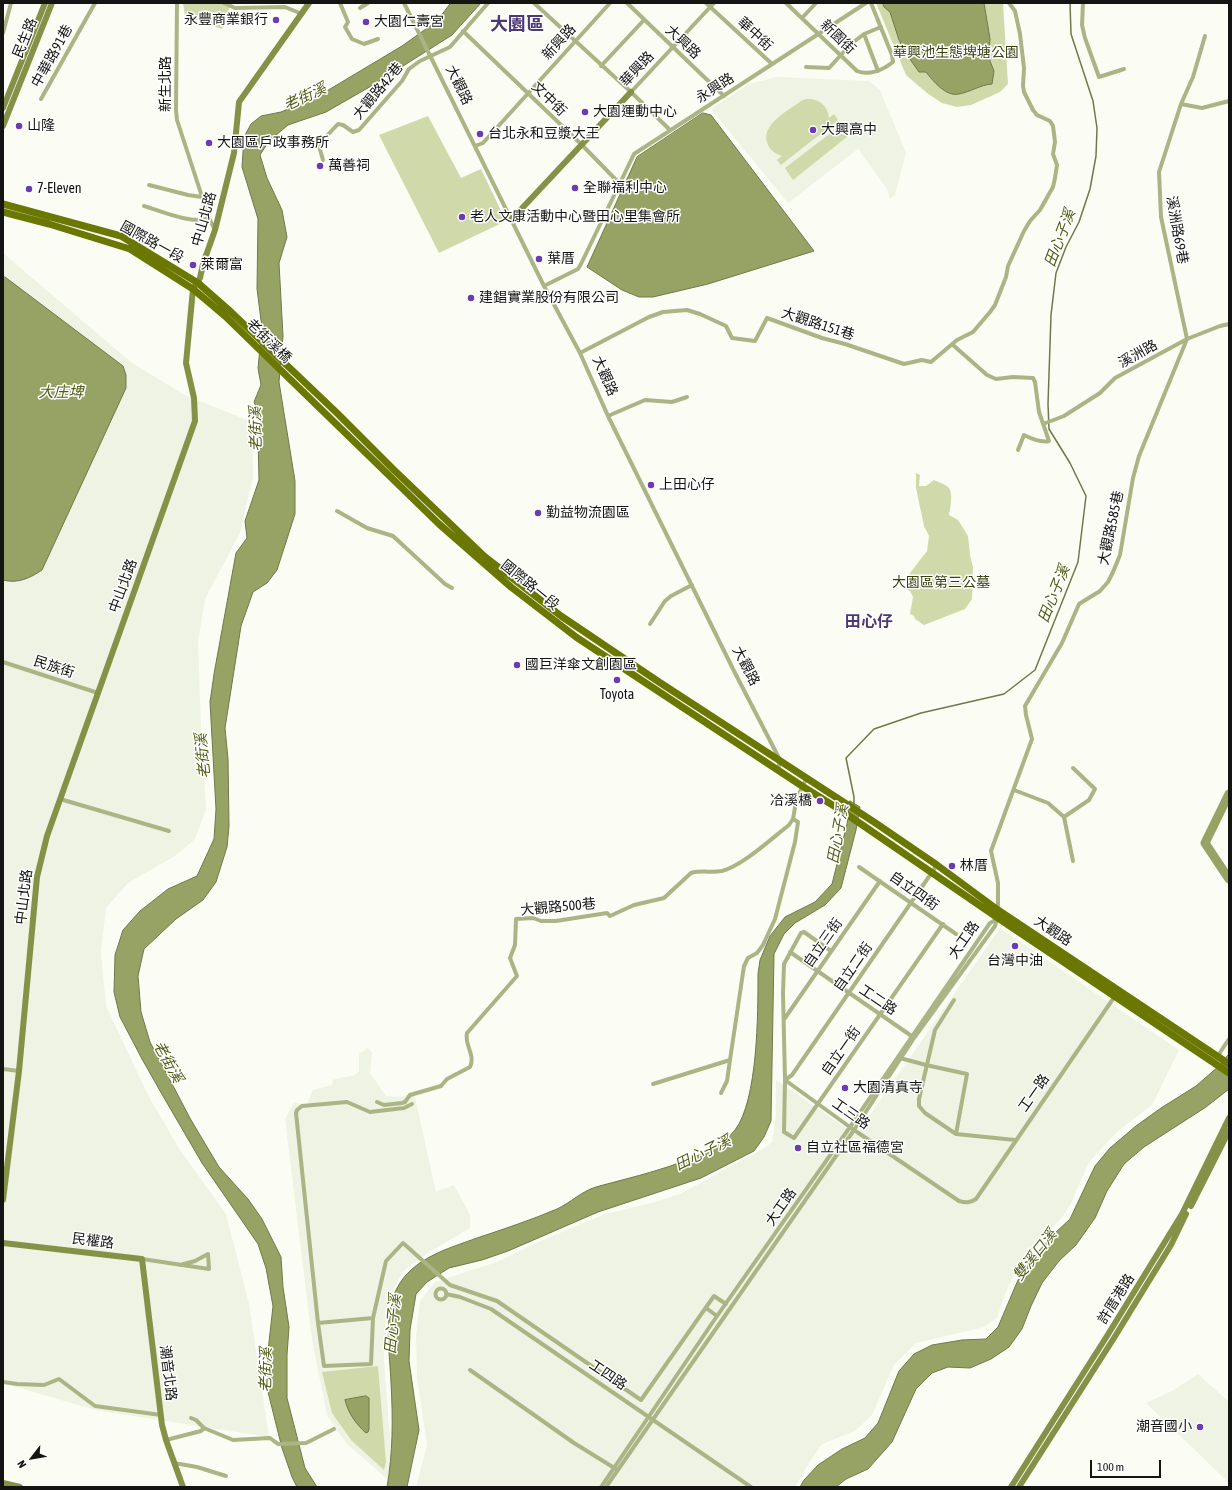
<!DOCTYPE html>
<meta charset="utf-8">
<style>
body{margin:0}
#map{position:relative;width:1232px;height:1490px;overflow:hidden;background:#fbfdf4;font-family:"Asap Condensed",sans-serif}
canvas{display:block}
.frame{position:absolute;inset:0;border:4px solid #141512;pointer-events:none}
.north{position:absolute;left:12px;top:1438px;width:40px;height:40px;-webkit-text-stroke:3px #fff;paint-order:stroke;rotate:239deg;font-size:11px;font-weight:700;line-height:16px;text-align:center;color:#141512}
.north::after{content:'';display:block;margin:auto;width:14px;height:18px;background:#141512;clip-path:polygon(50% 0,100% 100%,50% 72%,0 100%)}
.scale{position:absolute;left:1090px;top:1460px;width:71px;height:18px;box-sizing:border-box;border:2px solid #141512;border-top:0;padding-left:5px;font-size:12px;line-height:14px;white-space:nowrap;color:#141512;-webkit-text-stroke:3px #fff;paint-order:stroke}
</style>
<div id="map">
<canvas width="1232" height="1490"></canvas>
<div class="frame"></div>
<div class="north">N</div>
<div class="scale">100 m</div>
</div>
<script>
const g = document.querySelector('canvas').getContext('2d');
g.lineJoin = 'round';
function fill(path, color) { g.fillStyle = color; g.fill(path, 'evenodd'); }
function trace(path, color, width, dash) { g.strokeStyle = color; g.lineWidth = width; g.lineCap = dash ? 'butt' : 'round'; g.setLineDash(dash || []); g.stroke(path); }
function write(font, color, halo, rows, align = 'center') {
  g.font = font + ' "Asap Condensed","Noto Sans TC",sans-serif'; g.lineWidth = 3; g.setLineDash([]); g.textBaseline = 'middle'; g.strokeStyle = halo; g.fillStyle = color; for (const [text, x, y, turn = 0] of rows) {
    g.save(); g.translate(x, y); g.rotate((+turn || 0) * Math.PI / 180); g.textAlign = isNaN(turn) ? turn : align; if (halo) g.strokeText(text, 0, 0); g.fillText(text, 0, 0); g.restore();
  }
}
const built = new Path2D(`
 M 777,77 L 869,81 L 880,90 L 906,153 L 895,195 L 890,199 L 887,189 L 858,149 L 788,203 L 711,109 L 749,84 Z
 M 3,253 L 132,363 L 185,395 L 252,422 L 253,477 L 240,533 L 205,599 L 198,642 L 201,727 L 206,810 L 195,839 L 175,856 L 128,883 L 106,908 L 101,952 L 106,1006 L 149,1097 L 180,1150 L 226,1214 L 249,1304 L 269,1437 L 95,1410 L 3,1383 Z
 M 1000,928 L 1179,1050 L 1152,1105 L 1118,1131 L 1089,1162 L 1070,1205 L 1061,1219 L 1040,1238 L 1018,1267 L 1005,1294 L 997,1318 L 984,1327 L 916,1343 L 894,1365 L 872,1415 L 855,1431 L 822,1444 L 809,1463 L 795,1487 L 416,1487 L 427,1445 L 417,1378 L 416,1336 L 420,1301 L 435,1282 L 497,1262 L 536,1243 L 605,1214 L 648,1204 L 680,1194 L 766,1147 L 772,1142 L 776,1114 L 776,1080 L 856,1135 Z
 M 367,1047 L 372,1052 L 370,1073 L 386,1096 L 401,1097 L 414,1092 L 436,1192 L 454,1185 L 470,1215 L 470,1228 L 428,1253 L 402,1272 L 392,1293 L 385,1324 L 384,1360 L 392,1464 L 387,1479 L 348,1445 L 337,1431 L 327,1415 L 312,1340 L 285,1119 L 294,1103 L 307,1104 L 313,1090 L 332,1085 L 333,1080 L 336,1079 L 355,1075 L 359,1071 L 359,1053 L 363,1052 Z
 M 1198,1374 L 1229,1402 L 1229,1483 L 1146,1403 L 1172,1391 Z`);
const green = new Path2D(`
 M 183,3 L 222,3 L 230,6 L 222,29 L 185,16 Z
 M 876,3 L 1003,3 L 1008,84 L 1000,92 L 971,105 L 957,107 L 942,103 L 927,93 L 906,75 Z
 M 806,99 C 818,98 828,105 829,118 L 834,114 L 838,120 L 781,165 L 777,160 L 782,156 C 776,154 771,151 768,145 C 759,125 788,111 801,101 Z
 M 428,116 L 461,178 L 481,169 L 506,221 L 439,253 L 379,135 Z
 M 840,126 L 848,136 L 793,180 L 785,168 Z
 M 916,473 L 920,475 L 919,486 L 926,486 L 934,480 C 938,482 945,484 948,487 C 954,493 950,509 949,515 L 958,520 L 968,536 L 970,555 L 973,567 L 972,599 L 965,609 L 924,625 L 915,619 L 914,616 L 910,614 L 913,597 L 910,591 L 905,589 L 910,573 L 927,551 L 929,536 L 924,526 L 916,488 Z
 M 378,1366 L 386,1462 L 384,1470 L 351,1440 L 332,1413 L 322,1372 Z`);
const water = new Path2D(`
 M 451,3 L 481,3 L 452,35 L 373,85 L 326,112 L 288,125 L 269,141 L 260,155 L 267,178 L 282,210 L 287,237 L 279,263 L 283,336 L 279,382 L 295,481 L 295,514 L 277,570 L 267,583 L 253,592 L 241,626 L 225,728 L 228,759 L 229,826 L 227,847 L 216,882 L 203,900 L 176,919 L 144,949 L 138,976 L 141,1012 L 150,1042 L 191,1120 L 219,1167 L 248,1199 L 262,1219 L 281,1257 L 283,1287 L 289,1327 L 287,1355 L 287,1398 L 305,1468 L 317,1487 L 297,1487 L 292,1477 L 282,1448 L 267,1388 L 268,1351 L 273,1306 L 266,1268 L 258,1244 L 202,1163 L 163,1096 L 142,1059 L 120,1017 L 114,992 L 115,955 L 123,930 L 140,911 L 168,889 L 197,876 L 214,839 L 216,809 L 210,702 L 214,674 L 236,553 L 247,538 L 245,521 L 259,480 L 258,437 L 261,418 L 254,402 L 261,385 L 258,368 L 262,328 L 257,289 L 258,219 L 242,167 L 244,137 L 251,124 L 261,116 L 281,112 L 320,95 L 402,46 L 437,21 Z
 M 883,3 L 984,3 L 990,39 L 989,53 L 990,61 L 994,71 L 992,84 C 980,85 970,92 959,94 C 946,97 933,81 926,72 L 919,72 L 905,52 L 899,40 L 890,12 L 884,7 Z
 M 703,113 L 711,115 L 814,251 L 708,284 L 653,297 L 639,297 L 622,290 L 587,267 L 637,157 Z
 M 5,277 L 123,366 L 126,375 L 126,388 L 42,570 C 30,578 18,584 3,580 L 3,278 Z
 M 850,801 L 860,807 L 856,830 L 841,888 L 825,905 L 795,923 L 784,934 L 774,954 L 771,1121 L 764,1137 L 754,1151 L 701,1178 L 598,1212 L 508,1251 L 482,1260 L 449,1268 L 427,1282 L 416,1294 L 410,1330 L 409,1361 L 419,1430 L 407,1487 L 387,1487 C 393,1453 393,1418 391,1383 C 390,1355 383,1314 397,1288 C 413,1258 447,1249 477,1238 C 504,1229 531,1220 557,1209 C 570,1203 582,1191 596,1187 C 631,1177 713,1160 735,1130 C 758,1100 758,1013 758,974 L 760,960 L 770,936 L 785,917 L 815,902 L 832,884 L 847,824 Z
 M 1229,1054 L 1229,1089 L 1206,1107 L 1144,1147 L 1124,1164 L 1107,1191 L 1095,1218 L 1076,1245 L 1059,1261 L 1042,1283 L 1031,1306 L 1022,1329 L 1009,1347 L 991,1359 L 970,1368 L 948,1367 L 932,1373 L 916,1389 L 892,1442 L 868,1469 L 846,1479 L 836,1487 L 800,1487 L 804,1480 L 818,1465 L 842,1449 L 865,1438 L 878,1423 L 899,1371 L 914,1354 L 932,1345 L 962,1340 L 986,1339 L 998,1327 L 1018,1280 L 1032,1259 L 1053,1235 L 1070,1219 L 1095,1166 L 1110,1148 L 1136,1126 L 1161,1108 L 1196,1086 L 1219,1066 Z
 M 366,1396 L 369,1398 L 369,1429 L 368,1432 L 366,1433 C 356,1424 348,1413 345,1400 Z`);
const stream = new Path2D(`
 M 854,804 L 854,797 L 846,758 L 874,729 L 921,713 L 1004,694 L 1035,670 L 1078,562 L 1086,496 L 1070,463 L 1049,429 L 1048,404 L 1051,315 L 1056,273 L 1066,247 L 1079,222 L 1090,189 L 1096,156 L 1097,128 L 1093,101 L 1071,34 L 1070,3`);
const river = new Path2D(`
 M 1229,794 L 1205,843 L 1229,879`);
const street = new Path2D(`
 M 177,3 L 176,110 L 177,120 L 209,218 L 215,230
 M 224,3 L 235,8 L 285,7 L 302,14
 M 340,3 L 348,22 L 345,27 L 352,39 L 364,44 L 378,39
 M 404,3 L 544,286 L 580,353 L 608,416 L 734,671 L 780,760 L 778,770
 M 534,3 L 631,92 L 670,130
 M 627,3 L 724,96
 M 706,3 L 772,64
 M 786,3 L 857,71 C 869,76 883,70 893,62 L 892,55 L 871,3
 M 1083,3 L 1082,25 L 1085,38 L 1099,77 L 1124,69
 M 360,8 L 368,3
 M 802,18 L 816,3
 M 463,31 L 582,145 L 620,184
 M 3,33 L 11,3
 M 864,34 L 878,71
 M 601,66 L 644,20
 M 806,67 L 829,68 L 851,44 L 864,34 L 881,27
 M 631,92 L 714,3
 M 41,99 L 95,3
 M 1181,104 L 1202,108 L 1229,101
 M 475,146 L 483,143 L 610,3
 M 323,160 L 319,146 L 321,142 L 338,124 L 343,125 L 353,132 L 359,130 L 402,81 L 409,69 L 420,61 L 450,47 L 488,3
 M 149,185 L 188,195 L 202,197
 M 144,206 C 161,211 192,225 209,218
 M 544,286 L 578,269 L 581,264 L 634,154 L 866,3
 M 953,345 L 987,375 L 996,379 L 1013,377 L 1033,378 L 1035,382 L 1039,412 L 1049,441 C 1041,443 1032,439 1024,435 L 1018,450
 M 580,353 L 649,317 L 663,312 L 687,310 L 700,314 L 726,326 L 732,338 L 755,341 L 767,318 L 822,338 L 845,344 L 904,364 L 922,360 L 931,362 L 957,340 L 973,332 L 990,312 L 995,305 L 1006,277 L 1008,266 L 1024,231 L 1030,221 L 1040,210 L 1053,187 L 1055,178 L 1057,165 L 1053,154 L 1055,142 L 1053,126 L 1050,121 L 1037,115 L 1033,110 L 1024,92 L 1023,86 L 1024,68 L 1020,34 L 1015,11 L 1009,3
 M 608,416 L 645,400 L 672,402 L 687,397
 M 1043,424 L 1064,416 L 1100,393 L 1115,378 L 1187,339 L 1220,326 L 1229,324
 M 337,511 L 367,528 L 393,536 L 445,584 L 452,588
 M 650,624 L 665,601 L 671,596 L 692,585
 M 3,662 L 98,693
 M 1014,790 L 1048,803 L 1064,817
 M 60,799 L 169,831
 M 1064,817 L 1089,800 L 1095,789 L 1073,768
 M 1064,817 L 1073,861
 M 859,867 L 956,934
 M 998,909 L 998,883 L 991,851 L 1032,739 L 1026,715 L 1025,706 L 1062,643 L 1079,604 L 1100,591 L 1108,582 L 1113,572 L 1120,555 L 1133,478 L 1139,456 L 1187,339 L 1161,217 L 1159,172 L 1181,104 L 1193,77 L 1205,36
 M 831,951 L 804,932 L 801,933 L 784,964 L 783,993 L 785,1080 L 784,1132 L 794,1138 L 943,924
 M 790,952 L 913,1037
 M 954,1000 L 935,1030 L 919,1099 L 919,1106 L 925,1113 L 956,1134 L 1015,1140
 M 785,1018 L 880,881
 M 1217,1057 L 1229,1039
 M 900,1058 L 926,1065 L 967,1074 L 956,1134
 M 3,1069 L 19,1071
 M 785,1080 L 854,1130 L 959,1201 C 966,1203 970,1203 976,1199 L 1115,996
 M 785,1080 L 792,1075 L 937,865
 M 653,1084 L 730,1060 L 744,966 L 748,958 L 757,953 L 763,945 L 775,919 L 795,842 L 798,822 L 793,819 C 795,804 799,790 807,778
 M 721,1093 L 727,1081 L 730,1060
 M 377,1102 L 384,1105 L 402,1103 L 405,1102 L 410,1095 L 441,1086 L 447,1079 L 470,1067 C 476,1055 464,1045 467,1033 L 517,976 L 510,958 L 515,945 L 516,919 L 533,918 L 541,921 L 556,921 L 607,913 L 610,916 L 634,905 L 664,898 L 691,873 C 701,870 711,873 722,871 C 740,867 769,841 784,829 L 789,825 L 793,819
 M 412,1104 L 404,1108 L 370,1112 L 347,1102 L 302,1106 L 297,1110 L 296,1113 L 318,1323 L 324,1366 L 371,1364 L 373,1318 L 386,1261 L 403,1243 L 450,1285 L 497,1301 L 641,1400 L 714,1296 L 726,1304
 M 142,1259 L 209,1269 L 208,1254 L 195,1261 L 180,1265
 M435.5 1294a5.5 5.5 0 1 1 11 0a5.5 5.5 0 1 1-11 0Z
 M 446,1294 L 460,1297 L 491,1309 L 751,1487
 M 706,1308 L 717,1316
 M 318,1323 L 373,1318
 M 470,1370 L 574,1443 L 616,1469
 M 3,1382 L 17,1384 L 44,1385 L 59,1379 L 95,1406 L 161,1415
 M 191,1418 L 196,1420 L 204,1428 L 233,1440 L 270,1438 L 278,1444 L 306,1443 L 334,1429
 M 166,1440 L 201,1431 L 204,1428
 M 174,1463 L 197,1467 L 226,1476
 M 601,1487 L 717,1316 L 850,1127 L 990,923 L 997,919
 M 606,1487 L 854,1130 L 914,1038 L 995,926 L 998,916`);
const secondary = new Path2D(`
 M 3,108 L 45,3
 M 3,126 L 52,3
 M 511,220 L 631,92
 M 3,1200 L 19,1071 L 37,877 L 47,836 L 195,421 L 194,398 L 186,363 L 193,289 L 200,278 L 203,264 L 215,230 L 234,153 L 239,102 L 309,3
 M 1191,1206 L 1229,1131
 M 3,1243 L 142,1259 L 162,1425 L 166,1440 L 183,1487
 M 3,1483 L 20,1487
 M 1011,1487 L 1107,1336 L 1182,1214 L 1229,1118
 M 1019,1487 L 1114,1338 L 1171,1245 L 1186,1214`);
const primary = new Path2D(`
 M 3,204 L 121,236 L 198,283 L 231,312 L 337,413 L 394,470 L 484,556 L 561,616 L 659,682 L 874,822 L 937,865 L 998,910 L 1229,1064
 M 3,212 L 49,224 L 130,249 L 193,289 L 225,316 L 439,524 L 511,587 L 576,637 L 802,786 L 842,811 L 998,918 L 1229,1073`);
const markers = [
 [276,20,4,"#6b3bb3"],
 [366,22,4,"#6b3bb3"],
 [585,112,4,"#6b3bb3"],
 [19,126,4,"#6b3bb3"],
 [813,130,4,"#6b3bb3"],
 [480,134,4,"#6b3bb3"],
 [209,143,4,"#6b3bb3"],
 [320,166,4,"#6b3bb3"],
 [575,188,4,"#6b3bb3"],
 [29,189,4,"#6b3bb3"],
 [462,217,4,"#6b3bb3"],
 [539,259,4,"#6b3bb3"],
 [193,265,4,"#6b3bb3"],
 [471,298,4,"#6b3bb3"],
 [651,485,4,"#6b3bb3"],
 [538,513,4,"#6b3bb3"],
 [517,665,4,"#6b3bb3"],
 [617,680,4,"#6b3bb3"],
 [820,801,4,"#6b3bb3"],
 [952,866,4,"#6b3bb3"],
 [1015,946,4,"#6b3bb3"],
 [845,1088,4,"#6b3bb3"],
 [798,1148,4,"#6b3bb3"],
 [1200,1427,4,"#6b3bb3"]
];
const poiNames = [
 ["永豐商業銀行",268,20,"right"],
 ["大園仁壽宮",374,22],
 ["大園運動中心",593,112],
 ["山隆",27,126],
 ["大興高中",821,130],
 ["台北永和豆漿大王",488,134],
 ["大園區戶政事務所",217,143],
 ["萬善祠",328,166],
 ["全聯福利中心",583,188],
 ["7-Eleven",37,189],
 ["老人文康活動中心暨田心里集會所",470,217],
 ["葉厝",547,259],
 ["萊爾富",201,265],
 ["建錩實業股份有限公司",479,298],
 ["上田心仔",659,485],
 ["勤益物流園區",546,513],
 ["國巨洋傘文創園區",525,665],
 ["Toyota",617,695,"center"],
 ["冾溪橋",812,801,"right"],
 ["林厝",960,866],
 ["台灣中油",1015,961,"center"],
 ["大園清真寺",853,1088],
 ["自立社區福德宮",806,1148],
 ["潮音國小",1192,1427,"right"]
];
const streetNames = [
 ["華中街",755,34,43],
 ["新園街",838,37,44],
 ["民生路",25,38,-68],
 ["新興路",559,42,-48],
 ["大興路",683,42,43],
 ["中華路91巷",52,56,-61],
 ["華興路",637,69,-47],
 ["新生北路",166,84,-90],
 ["大觀路",459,85,64],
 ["永興路",715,88,-33],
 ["大觀路42巷",378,91,-50],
 ["文中街",549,99,44],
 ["中山北路",204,219,-74],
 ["溪洲路69巷",1177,230,80],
 ["國際路一段",152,242,29],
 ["大觀路151巷",818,324,18],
 ["老街溪橋",269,341,44],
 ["溪洲路",1138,354,-29],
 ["大觀路",605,376,66],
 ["大觀路585巷",1111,528,-78],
 ["國際路一段",530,585,39],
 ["中山北路",123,586,-70],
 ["大觀路",746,666,63],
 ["民族街",54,667,18],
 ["自立四街",914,891,35],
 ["中山北路",24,897,-83],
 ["大觀路500巷",558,907,-5],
 ["大觀路",1053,931,34],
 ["大工路",964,940,-55],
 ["自立三街",823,943,-55],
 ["自立二街",853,967,-55],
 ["工二路",878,1000,34],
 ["自立一街",841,1051,-55],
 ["工一路",1034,1093,-55],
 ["工三路",851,1114,35],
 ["大工路",781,1207,-55],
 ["民權路",93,1241,7],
 ["許厝港路",1116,1299,-58],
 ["潮音北路",168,1373,83],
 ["工四路",608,1375,34]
];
const parkNames = [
 ["華興池生態埤塘公園",956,53],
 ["大園區第三公墓",941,583]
];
const waterNames = [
 ["老街溪",305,97,-25],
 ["田心子溪",1060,238,-69],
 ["大庄埤",61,392],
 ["老街溪",256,429,-91],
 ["田心子溪",1054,594,-68],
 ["老街溪",203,756,-95],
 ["田心子溪",838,834,-80],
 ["老街溪",168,1062,61],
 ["田心子溪",703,1153,-26],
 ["雙溪口溪",1035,1255,-52],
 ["田心子溪",393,1324,-85],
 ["老街溪",266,1370,-89]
];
const quarterNames = [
 ["田心仔",869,622]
];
const districtNames = [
 ["大園區",517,24]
];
fill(built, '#eff3e3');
fill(green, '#d0d9aa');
fill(water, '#97a364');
trace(water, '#70784b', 1);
trace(stream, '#70784b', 1.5);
trace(river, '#97a364', 9);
trace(street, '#abb485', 4);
trace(secondary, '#859147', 6);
trace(primary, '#6a7701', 7);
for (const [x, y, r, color] of markers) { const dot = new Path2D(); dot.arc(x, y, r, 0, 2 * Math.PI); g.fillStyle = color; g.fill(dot); trace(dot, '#fff', 1.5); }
write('14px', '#141512', '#fff', poiNames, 'left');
write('14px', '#141512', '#fff', streetNames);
write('14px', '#3a4110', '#fff', parkNames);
write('italic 15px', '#535c15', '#fff', waterNames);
write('bold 16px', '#4c3874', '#fff', quarterNames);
write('bold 18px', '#4c3874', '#fff', districtNames);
</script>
